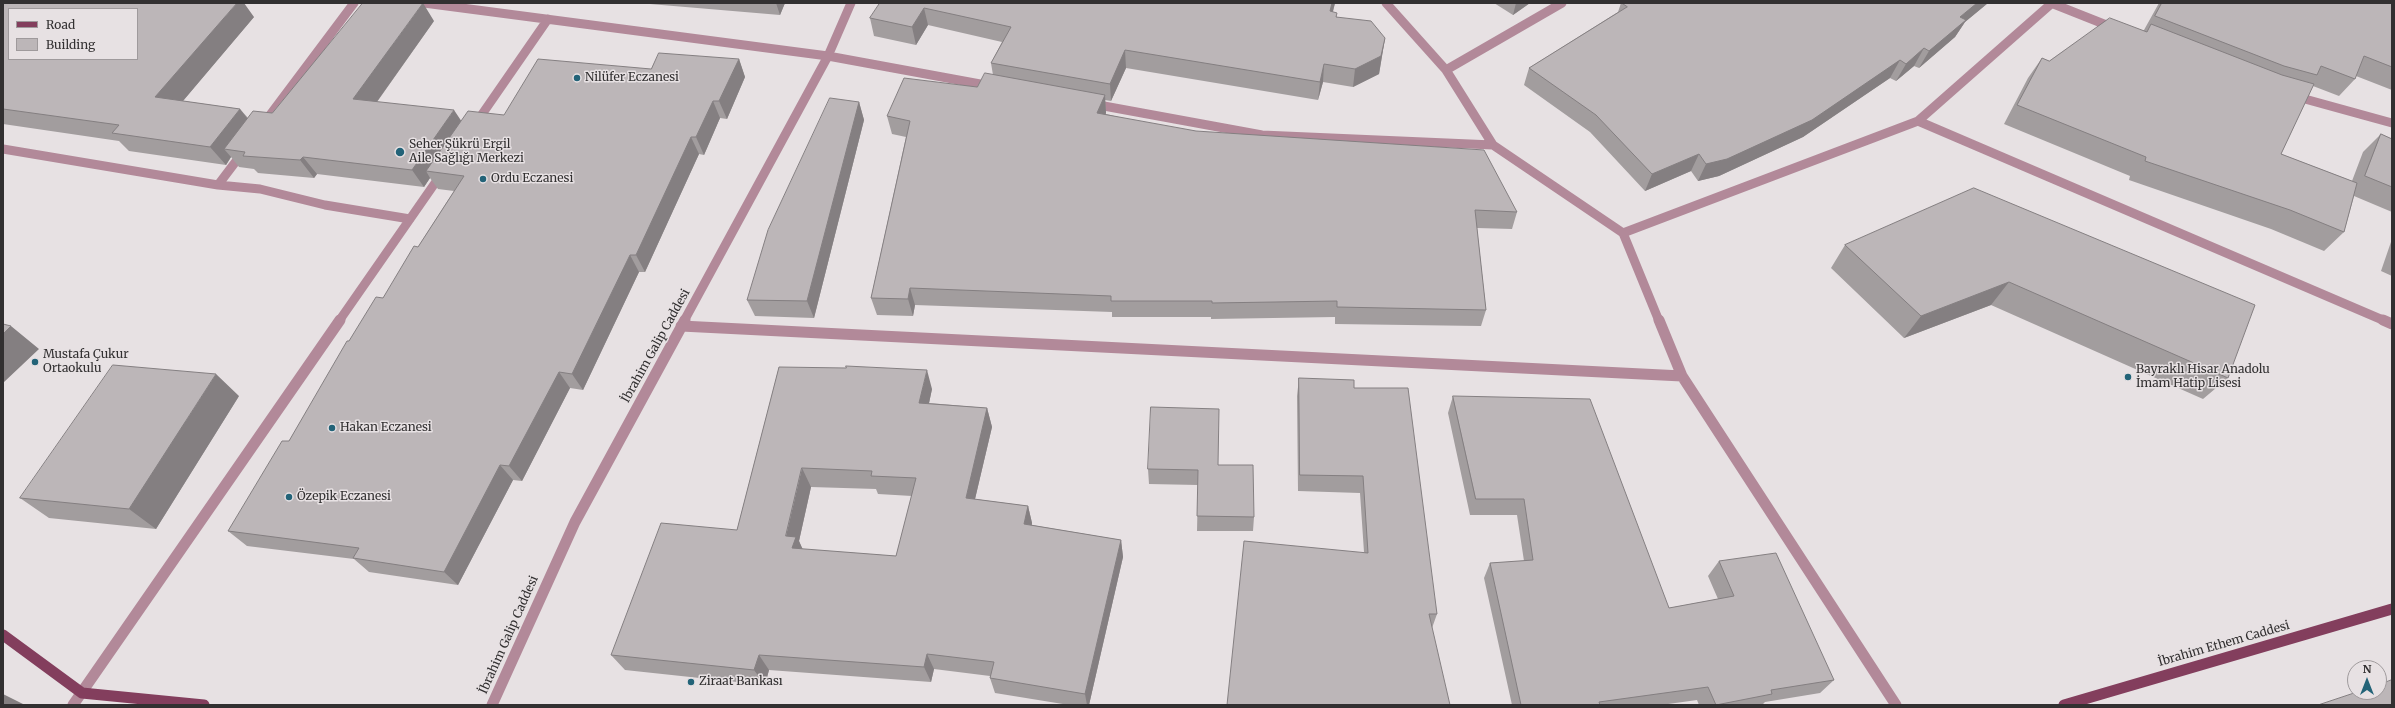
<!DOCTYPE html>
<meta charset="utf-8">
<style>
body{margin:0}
#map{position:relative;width:2395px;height:708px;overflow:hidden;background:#e7e1e3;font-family:Merriweather,serif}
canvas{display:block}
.frame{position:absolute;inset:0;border:4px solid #323031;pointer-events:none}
.legend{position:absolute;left:8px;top:8px;width:130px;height:52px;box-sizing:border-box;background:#e7e1e3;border:1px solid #9f9a9c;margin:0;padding:5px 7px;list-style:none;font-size:12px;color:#323031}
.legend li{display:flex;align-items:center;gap:8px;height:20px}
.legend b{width:20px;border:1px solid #9f9a9c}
.north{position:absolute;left:2347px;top:660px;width:40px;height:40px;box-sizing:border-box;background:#e7e1e3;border:1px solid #9f9a9c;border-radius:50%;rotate:0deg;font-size:11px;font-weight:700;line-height:16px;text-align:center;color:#323031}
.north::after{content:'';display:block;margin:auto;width:14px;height:18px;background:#236378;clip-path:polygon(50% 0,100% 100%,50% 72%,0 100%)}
</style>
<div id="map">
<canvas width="2395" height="708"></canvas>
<div class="frame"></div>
<ul class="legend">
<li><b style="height:5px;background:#833e5d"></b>Road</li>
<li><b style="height:11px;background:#bcb6b8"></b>Building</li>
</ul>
<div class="north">N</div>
</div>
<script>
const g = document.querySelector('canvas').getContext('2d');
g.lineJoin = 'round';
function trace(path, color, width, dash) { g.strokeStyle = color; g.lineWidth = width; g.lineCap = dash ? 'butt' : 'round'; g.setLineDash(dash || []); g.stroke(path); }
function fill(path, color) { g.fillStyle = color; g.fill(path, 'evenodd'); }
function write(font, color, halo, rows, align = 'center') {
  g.font = font + ' Merriweather,serif'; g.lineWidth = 3; g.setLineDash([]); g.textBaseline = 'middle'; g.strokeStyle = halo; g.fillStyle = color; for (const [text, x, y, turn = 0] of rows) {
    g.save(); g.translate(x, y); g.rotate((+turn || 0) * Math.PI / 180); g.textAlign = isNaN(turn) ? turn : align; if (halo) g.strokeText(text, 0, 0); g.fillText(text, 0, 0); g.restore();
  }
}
const minorFar1 = new Path2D(`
 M 424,3 L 828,56 L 991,86
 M 2051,3 L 2114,28
 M 1446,70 L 1562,3
 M 2294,96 L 2392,123
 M 1093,104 L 1262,135 L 1493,145 L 1446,70 L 1386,3
 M 1918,121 L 2385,321
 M 264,123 L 354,3
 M 476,123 L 548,19
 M 1493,145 L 1623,233 L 1659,321
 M 3,149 L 218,185 L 260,189 L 325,205 L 410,219
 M 218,185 L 243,152
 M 1623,233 L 1918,121 L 2052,3
 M 339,321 L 442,173
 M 684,321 L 828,56 L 851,3`);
const minor = new Path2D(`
 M 1659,320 L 1682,376 L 1896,705
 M 2383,320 L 2392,324
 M 681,326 L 1682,376
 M 73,705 L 340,320
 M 492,705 L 575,522 L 685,320`);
const major = new Path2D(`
 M 3,635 L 82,693 L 204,705
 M 2064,705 L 2392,609`);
const wall = new Path2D(`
 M 3,3 L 254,17 L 183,101 L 240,109 L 248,118 L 272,113 L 434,21 L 377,102 L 461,121 L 504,115 L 651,69 L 739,59 L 745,77 L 727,119 L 720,118 L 704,155 L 699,154 L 645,272 L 639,272 L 583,390 L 570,388 L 522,481 L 513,480 L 458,585 L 369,572 L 354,559 L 247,546 L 228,531 L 289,441 L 349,341 L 383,298 L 418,247 L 454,191 L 438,189 L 430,178 L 424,187 L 317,174 L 314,178 L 258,173 L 254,169 L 239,167 L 231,157 L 226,165 L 129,151 L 119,141 L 3,124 Z
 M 638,3 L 785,3 L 780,15 Z
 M 880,3 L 1335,3 L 1333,12 L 1337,17 L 1385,38 L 1379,74 L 1353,87 L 1323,82 L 1318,100 L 1126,68 L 1111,101 L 1105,100 L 1106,113 L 1106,114 L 1517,212 L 1512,229 L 1477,228 L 1486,310 L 1481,326 L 1335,324 L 1335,317 L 1211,319 L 1211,317 L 1112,317 L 1112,312 L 915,305 L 913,316 L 877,315 L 871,298 L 906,137 L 892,134 L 887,116 L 977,87 L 993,75 L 991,63 L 1002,42 L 928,25 L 916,45 L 874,36 L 870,18 Z
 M 1494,3 L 1530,3 L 1513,15 Z
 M 1621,3 L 1988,3 L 1965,22 L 1955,37 L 1919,68 L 1914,66 L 1896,81 L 1890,78 L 1803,137 L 1719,176 L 1698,181 L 1691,171 L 1645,191 L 1590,132 L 1524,85 L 1529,68 L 1618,12 Z
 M 2159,3 L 2392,3 L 2392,90 L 2356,76 L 2355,79 L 2339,96 L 2313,86 L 2281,154 L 2352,181 L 2363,152 L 2381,134 L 2392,139 L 2392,212 L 2354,196 L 2344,232 L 2324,251 L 2271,229 L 2129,180 L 2130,176 L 2004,124 L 2028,78 L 2042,58 L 2049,61 L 2144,30 Z
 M 859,102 L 864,120 L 814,318 L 755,316 L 747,300 Z
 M 1974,188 L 2228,378 L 2203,399 L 1991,305 L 1904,338 L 1831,268 L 1845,245 Z
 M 2392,239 L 2392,276 L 2381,271 Z
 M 779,367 L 932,389 L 929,403 L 987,408 L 992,427 L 975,499 L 1028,506 L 1032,523 L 1032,525 L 1121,540 L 1123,557 L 1089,705 L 1069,705 L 995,693 L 990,678 L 990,676 L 934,669 L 931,682 L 769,670 L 765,685 L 625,670 L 611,655 L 737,530 ZM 811,487 L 876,489 L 878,494 L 912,496 L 896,556 L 802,549 L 799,541 Z
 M 1299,378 L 1354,388 L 1437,614 L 1432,628 L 1364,552 L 1360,493 L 1298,491 L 1297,396 Z
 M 239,396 L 156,529 L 49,518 L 20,498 Z
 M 1453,396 L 1669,608 L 1718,599 L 1708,576 L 1719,561 L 1834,680 L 1820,693 L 1765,702 L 1762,705 L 1699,705 L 1697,700 L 1661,705 L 1512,705 L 1484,578 L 1490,563 L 1524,561 L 1517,515 L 1470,515 L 1448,413 Z
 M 1218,465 L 1254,517 L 1253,531 L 1197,531 L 1198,485 L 1149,484 L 1148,469 Z`);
const shadedWall = new Path2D(`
 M 237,3 L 244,3 L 254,17 L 171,115 L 155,97 Z
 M 423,3 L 434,21 L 366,117 L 353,99 Z
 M 776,3 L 785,3 L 780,15 Z
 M 1332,3 L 1335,3 L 1328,29 L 1330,11 Z
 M 1516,3 L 1530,3 L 1513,15 Z
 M 1977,3 L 1988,3 L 1965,22 L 1955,37 L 1919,68 L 1929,51 L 1960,17 Z
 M 924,8 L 928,25 L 916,45 L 912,27 Z
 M 1385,38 L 1379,74 L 1353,87 L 1355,69 Z
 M 1924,48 L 1914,66 L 1896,81 L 1906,64 Z
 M 1125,50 L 1126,68 L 1111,101 L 1110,84 Z
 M 739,59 L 745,77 L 727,119 L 719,101 Z
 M 1900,60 L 1890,78 L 1803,137 L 1719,176 L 1698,181 L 1706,164 Z
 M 1324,64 L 1323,82 L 1318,100 L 1320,82 Z
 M 1105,95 L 1106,113 L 1098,130 L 1097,113 Z
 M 713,101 L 720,118 L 704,155 L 696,137 Z
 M 859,102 L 864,120 L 814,318 L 807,301 Z
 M 240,109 L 254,127 L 224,149 L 231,157 L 226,165 L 210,147 Z
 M 454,110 L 466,128 L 426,171 L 430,178 L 424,187 L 412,170 Z
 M 691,137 L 699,154 L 645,272 L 636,255 Z
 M 1699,154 L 1691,171 L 1645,191 L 1652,174 Z
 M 303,157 L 317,174 L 314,178 L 300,160 Z
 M 630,255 L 639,272 L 583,390 L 572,374 Z
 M 2009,282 L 1991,305 L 1904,338 L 1921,316 Z
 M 910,288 L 915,305 L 913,316 L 908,299 Z
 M 11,326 L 39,349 L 3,383 L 3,334 Z
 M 927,370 L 932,389 L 925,422 L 919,403 Z
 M 559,372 L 570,388 L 522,481 L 509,466 Z
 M 216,374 L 239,396 L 156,529 L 129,509 Z
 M 987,408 L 992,427 L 971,516 L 966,498 Z
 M 500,465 L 513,480 L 458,585 L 444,572 Z
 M 802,468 L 811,487 L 799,541 L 805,554 L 802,565 L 786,536 Z
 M 1028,506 L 1032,523 L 1028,542 L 1024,524 Z
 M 1121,540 L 1123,557 L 1089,705 L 1087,705 L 1085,694 Z
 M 927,654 L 934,669 L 931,682 L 924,667 Z
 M 759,655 L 769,670 L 765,685 L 754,670 Z
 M 3,694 L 23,704 L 23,705 L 3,705 Z`);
const building = new Path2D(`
 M 3,3 L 237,3 L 155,97 L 240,109 L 210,147 L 112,133 L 119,125 L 3,109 ZM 9,9 L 137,9 L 137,59 L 9,59 Z
 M 363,3 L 423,3 L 353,99 L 454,110 L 412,170 L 303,157 L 300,160 L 243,156 L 245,152 L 224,149 L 253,111 L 272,113 Z
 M 880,3 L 1332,3 L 1330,11 L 1337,13 L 1336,17 L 1371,21 L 1385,38 L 1381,56 L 1355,69 L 1324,64 L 1320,82 L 1125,50 L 1110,84 L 991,63 L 1011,27 L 924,8 L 912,27 L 870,18 Z
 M 1622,3 L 1977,3 L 1960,17 L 1966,20 L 1929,51 L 1924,48 L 1906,64 L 1900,60 L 1812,120 L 1727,159 L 1706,164 L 1699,154 L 1652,174 L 1596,115 L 1529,68 L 1627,7 Z
 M 2162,3 L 2392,3 L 2392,67 L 2364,56 L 2355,79 L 2321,66 L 2317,75 L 2284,66 L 2155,16 Z
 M 2110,18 L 2147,32 L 2151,24 L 2282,75 L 2314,84 L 2281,154 L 2357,183 L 2344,232 L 2290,210 L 2145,161 L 2146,157 L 2017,105 L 2042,58 L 2049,61 Z
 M 659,53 L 739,59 L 719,101 L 713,101 L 696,137 L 691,137 L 636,255 L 630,255 L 572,374 L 559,372 L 509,466 L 500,465 L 444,572 L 353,558 L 359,548 L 228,531 L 282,441 L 289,441 L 347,341 L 349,341 L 376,297 L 383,298 L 414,246 L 418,247 L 464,176 L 426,171 L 468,111 L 504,115 L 538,59 L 651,69 Z
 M 985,73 L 1105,95 L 1097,113 L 1196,131 L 1484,150 L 1517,212 L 1475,210 L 1486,310 L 1337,307 L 1337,301 L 1212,303 L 1212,301 L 1111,301 L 1111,296 L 910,288 L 908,299 L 871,298 L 910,121 L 887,116 L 904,78 L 977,87 Z
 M 830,98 L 859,102 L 807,301 L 747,300 L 768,230 Z
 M 2381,134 L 2392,139 L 2392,187 L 2365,176 Z
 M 1974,188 L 2255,305 L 2228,378 L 2009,282 L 1921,316 L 1845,245 Z
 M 3,324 L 11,326 L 3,334 Z
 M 113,365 L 216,374 L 129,509 L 20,498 Z
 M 846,366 L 927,370 L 919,403 L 987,408 L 966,498 L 1028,506 L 1024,524 L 1121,540 L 1085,694 L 990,678 L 994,662 L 927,654 L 924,667 L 759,655 L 754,670 L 611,655 L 661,523 L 737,530 L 779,367 L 846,368 ZM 802,468 L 872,471 L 871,476 L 916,478 L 896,556 L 792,548 L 796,537 L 786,536 Z
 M 1299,378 L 1354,380 L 1354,388 L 1408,388 L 1437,614 L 1429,614 L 1450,705 L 1227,705 L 1244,541 L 1368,553 L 1363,476 L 1300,475 Z
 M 1453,396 L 1590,399 L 1669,608 L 1734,596 L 1719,561 L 1776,553 L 1834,680 L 1771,690 L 1772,694 L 1716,705 L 1708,687 L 1599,702 L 1600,705 L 1521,705 L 1490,563 L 1533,560 L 1524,499 L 1476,499 Z
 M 1151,407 L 1219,409 L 1218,465 L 1253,465 L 1254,517 L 1197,516 L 1198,470 L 1148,469 Z
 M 2392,680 L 2392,705 L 2318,705 L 2357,692 L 2379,692 L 2379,685 Z`);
const markers = [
 [577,78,4,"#236378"],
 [400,152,5,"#236378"],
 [483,179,4,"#236378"],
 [35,362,4,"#236378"],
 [2128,377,4,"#236378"],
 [332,428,4,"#236378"],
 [289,497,4,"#236378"],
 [691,682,4,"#236378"]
];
const poiNames = [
 ["Nilüfer Eczanesi",585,78],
 ["Seher Şükrü Ergil",409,145],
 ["Aile Sağlığı Merkezi",409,159],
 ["Ordu Eczanesi",491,179],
 ["Mustafa Çukur",43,355],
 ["Ortaokulu",43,369],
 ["Bayraklı Hisar Anadolu",2136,370],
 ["İmam Hatip Lisesi",2136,384],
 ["Hakan Eczanesi",340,428],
 ["Özepik Eczanesi",297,497],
 ["Ziraat Bankası",699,682]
];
const streetNames = [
 ["İbrahim Galip Caddesi",656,346,-61],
 ["İbrahim Galip Caddesi",509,635,-66],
 ["İbrahim Ethem Caddesi",2224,644,-16]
];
trace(minorFar1, '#b28999', 9);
trace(minor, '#b28999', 11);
trace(major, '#833e5d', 11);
fill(wall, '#a29d9e');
fill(shadedWall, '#847f81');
fill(building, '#bcb6b8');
trace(building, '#847f81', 1);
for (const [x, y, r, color] of markers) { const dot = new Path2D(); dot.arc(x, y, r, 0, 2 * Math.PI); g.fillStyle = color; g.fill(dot); trace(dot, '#e7e1e3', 1.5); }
write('12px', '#323031', '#e7e1e3', poiNames, 'left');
write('12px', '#323031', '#e7e1e3', streetNames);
</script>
